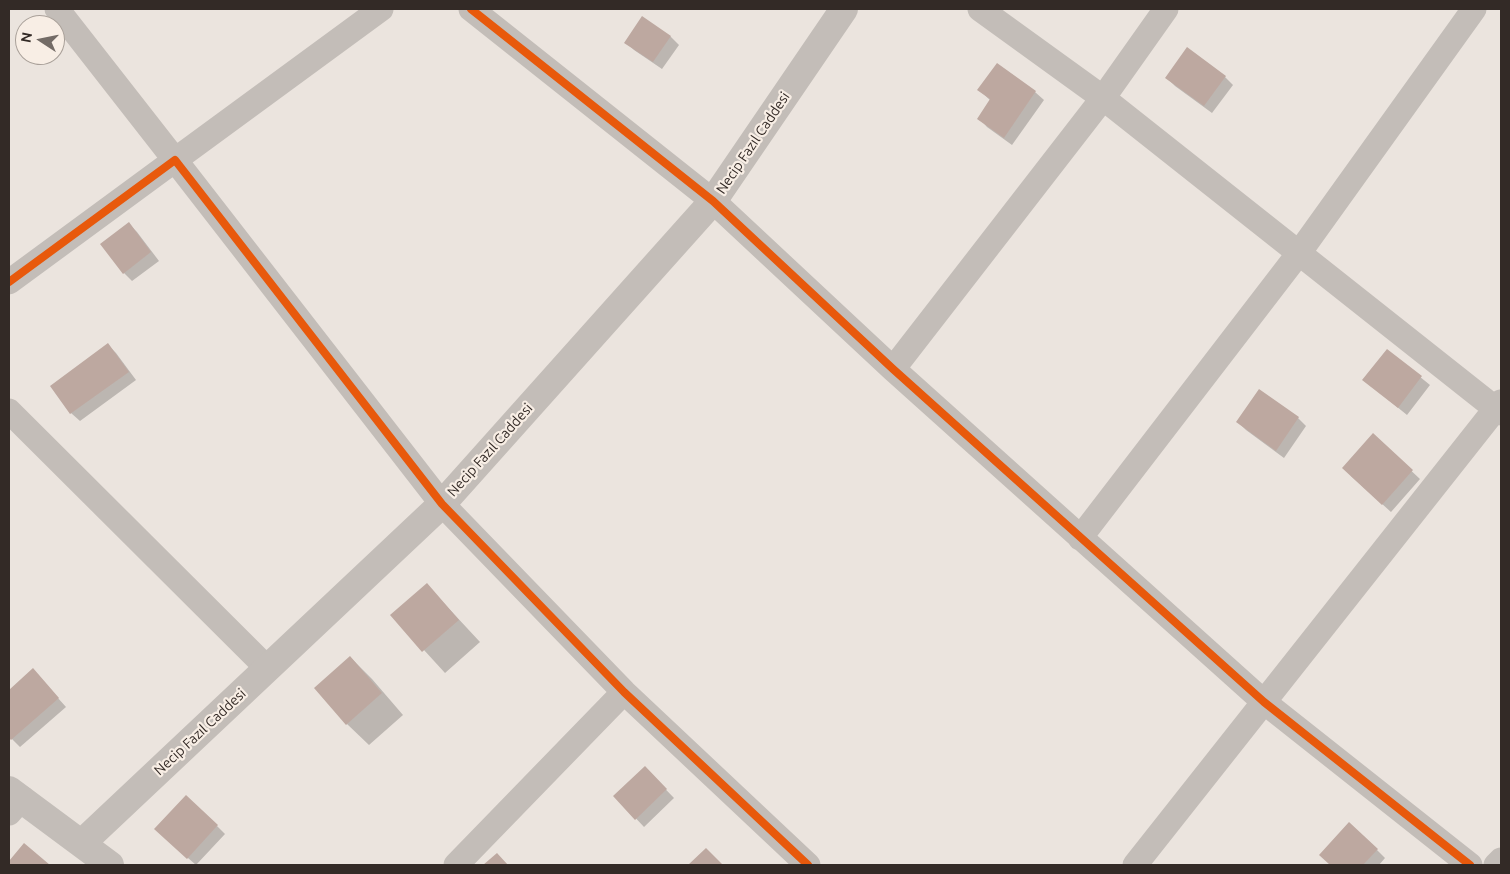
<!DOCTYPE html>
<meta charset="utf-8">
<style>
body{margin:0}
#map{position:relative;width:1510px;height:874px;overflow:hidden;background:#ebe4de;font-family:Ubuntu,sans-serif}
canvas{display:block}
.frame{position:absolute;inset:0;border:10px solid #332a26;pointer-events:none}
.north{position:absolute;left:15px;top:15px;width:50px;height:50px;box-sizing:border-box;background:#f8eee5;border:1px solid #a9a099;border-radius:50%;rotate:281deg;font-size:14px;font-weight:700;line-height:20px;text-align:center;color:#332a26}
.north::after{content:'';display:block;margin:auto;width:18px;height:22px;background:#736b66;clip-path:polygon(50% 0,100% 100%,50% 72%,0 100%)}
</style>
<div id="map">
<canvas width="1510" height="874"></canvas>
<div class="frame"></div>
<div class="north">N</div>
</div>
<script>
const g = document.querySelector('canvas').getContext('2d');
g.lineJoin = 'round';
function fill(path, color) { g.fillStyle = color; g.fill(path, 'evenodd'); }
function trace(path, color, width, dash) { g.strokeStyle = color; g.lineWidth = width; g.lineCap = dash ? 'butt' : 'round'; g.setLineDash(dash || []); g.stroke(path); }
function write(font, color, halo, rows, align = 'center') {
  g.font = font + ' Ubuntu,sans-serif'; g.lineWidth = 4.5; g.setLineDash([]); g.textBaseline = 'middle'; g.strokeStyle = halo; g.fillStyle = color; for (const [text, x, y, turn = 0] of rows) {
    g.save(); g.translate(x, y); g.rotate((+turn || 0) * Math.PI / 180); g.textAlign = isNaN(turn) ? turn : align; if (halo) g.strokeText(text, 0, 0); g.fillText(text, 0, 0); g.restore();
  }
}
const shadow = new Path2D(`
 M 643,18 L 671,37 L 679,45 L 662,69 L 634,50 L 626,42 Z
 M 997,65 L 1035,92 L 1044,100 L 1012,145 L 987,127 L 979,118 L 991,101 L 979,90 Z
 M 1225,77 L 1233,85 L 1212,113 L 1175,86 L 1167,78 Z
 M 129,224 L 137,232 L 159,261 L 132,281 L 124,273 Z
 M 108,345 L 116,353 L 136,380 L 80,421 L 71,413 L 52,386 Z
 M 1387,350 L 1430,385 L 1407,415 L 1364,380 Z
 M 1260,391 L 1298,418 L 1306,426 L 1284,458 L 1246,430 L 1238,422 Z
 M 1373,435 L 1420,479 L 1391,512 L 1351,476 Z
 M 427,585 L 480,642 L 445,673 L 392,615 Z
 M 350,657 L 372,679 L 403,715 L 369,745 L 347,724 Z
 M 33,670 L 66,707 L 20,747 L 9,736 L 9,691 Z
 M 645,768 L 674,798 L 644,827 L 615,796 Z
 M 217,826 L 225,834 L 196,865 L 164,837 Z
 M 1377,850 L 1385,858 L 1379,865 L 1331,865 L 1321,855 Z`);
const building = new Path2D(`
 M 642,16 L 671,36 L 653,62 L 624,43 Z
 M 1187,47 L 1226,76 L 1204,106 L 1165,78 Z
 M 997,63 L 1036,91 L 1004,138 L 977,119 L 990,99 L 977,90 Z
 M 129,222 L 151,252 L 123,274 L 100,244 Z
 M 108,343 L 129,372 L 70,414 L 50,386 Z
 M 1387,349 L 1422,376 L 1398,408 L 1362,380 Z
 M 1259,389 L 1299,417 L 1276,451 L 1236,422 Z
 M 1373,433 L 1413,470 L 1382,505 L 1342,468 Z
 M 427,583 L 459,620 L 422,652 L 390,615 Z
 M 350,656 L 382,693 L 346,725 L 314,688 Z
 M 33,668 L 59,698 L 11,740 L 9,738 L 9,690 Z
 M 645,766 L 667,789 L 635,820 L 613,796 Z
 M 186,795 L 218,825 L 187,859 L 154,829 Z
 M 1349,822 L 1378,849 L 1363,865 L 1330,865 L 1319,855 Z
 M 24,843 L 50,865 L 9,865 L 9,861 Z
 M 706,848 L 723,865 L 688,865 Z
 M 497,853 L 508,865 L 483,865 Z`);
const minor = new Path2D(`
 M 57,9 L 175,160 L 381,9
 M 471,9 L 713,201 L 893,369 L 1264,702 L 1470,865
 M 980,9 L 1103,98 L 1501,413
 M 9,282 L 175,160 L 442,504 L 624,692 L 808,865
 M 893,369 L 1103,98 L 1166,9
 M 9,411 L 267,668
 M 1080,538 L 1299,253 L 1474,9
 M 9,813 L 22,798
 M 456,865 L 624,692
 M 1135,865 L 1501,402
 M 1496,865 L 1501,860`);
const tertiary = new Path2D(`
 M 9,790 L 110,865
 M 82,843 L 442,504 L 713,201 L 844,9`);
const cycleway = new Path2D(`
 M 471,9 L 713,201 L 893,369 L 1264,702 L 1470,865
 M 9,282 L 175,160 L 442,504 L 624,692 L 808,865`);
const streetNames = [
 ["Necip Fazıl Caddesi",753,143,-56],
 ["Necip Fazıl Caddesi",490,450,-48],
 ["Necip Fazıl Caddesi",200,732,-43]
];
fill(shadow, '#0003');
fill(building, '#bda8a0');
trace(minor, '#c3bdb8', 25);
trace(tertiary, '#c3bdb8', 28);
trace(cycleway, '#e8590c', 8);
write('14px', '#332a26', '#f8eee5', streetNames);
</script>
